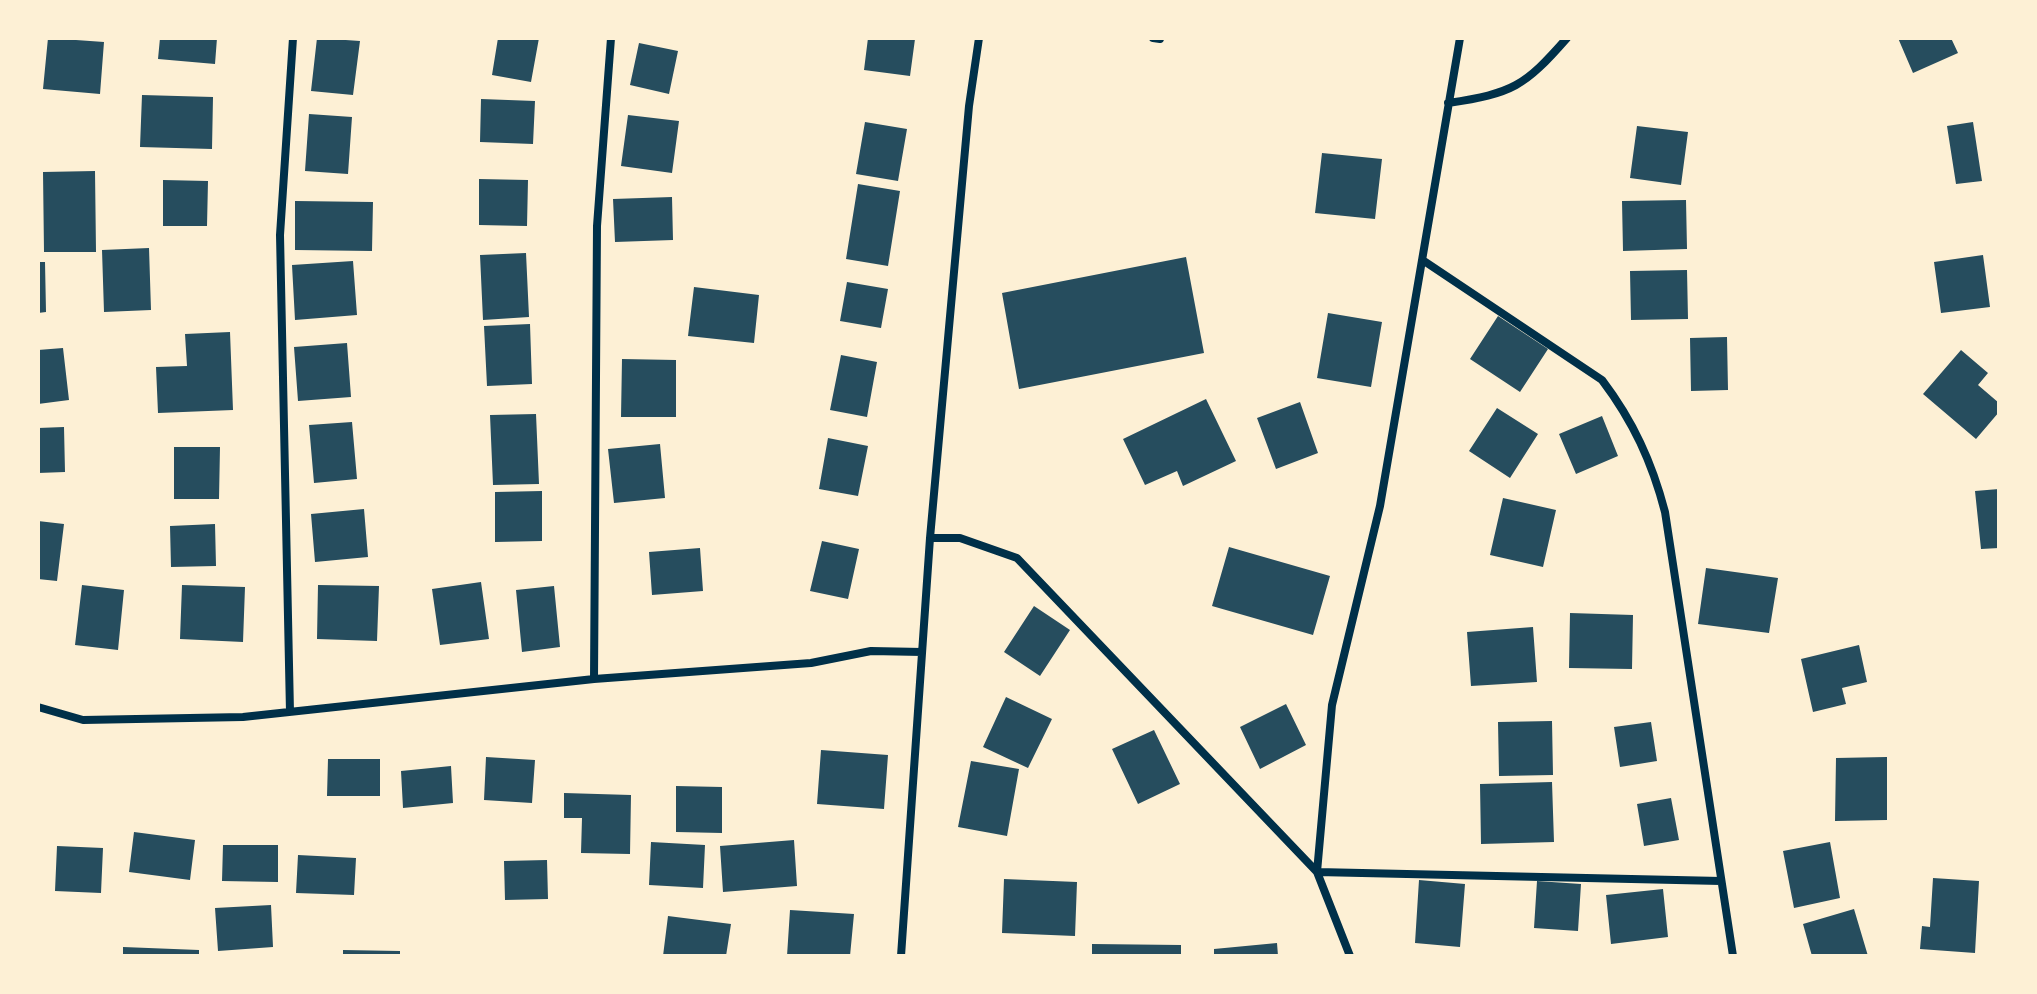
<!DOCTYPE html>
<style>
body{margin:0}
#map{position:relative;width:2037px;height:994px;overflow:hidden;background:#fdf0d5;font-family:"Alegreya Sans",sans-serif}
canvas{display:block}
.frame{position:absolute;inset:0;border:40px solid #fdf0d5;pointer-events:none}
</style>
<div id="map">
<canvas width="2037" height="994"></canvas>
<div class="frame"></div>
</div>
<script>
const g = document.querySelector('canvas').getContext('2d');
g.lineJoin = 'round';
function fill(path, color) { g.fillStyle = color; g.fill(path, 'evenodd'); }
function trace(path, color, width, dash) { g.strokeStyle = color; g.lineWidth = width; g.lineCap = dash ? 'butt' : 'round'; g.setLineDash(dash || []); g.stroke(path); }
const building = new Path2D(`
 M 48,38 L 104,42 L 100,94 L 43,89 Z
 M 160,38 L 217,38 L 215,64 L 158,59 Z
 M 317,38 L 360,41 L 353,95 L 311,91 Z
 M 498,38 L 539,38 L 531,82 L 492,75 Z
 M 868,38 L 915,39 L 910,76 L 864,70 Z
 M 1898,38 L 1951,38 L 1958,53 L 1913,73 Z
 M 639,43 L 678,51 L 669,94 L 630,85 Z
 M 142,95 L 213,97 L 212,149 L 140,147 Z
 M 481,99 L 535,101 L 533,144 L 480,142 Z
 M 309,114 L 352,117 L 348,174 L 305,171 Z
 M 628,115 L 679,121 L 672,173 L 621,166 Z
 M 865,122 L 907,129 L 898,181 L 856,174 Z
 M 1973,122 L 1982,181 L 1956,184 L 1947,126 Z
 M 1637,126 L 1688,132 L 1681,185 L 1630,178 Z
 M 1322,153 L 1382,159 L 1375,219 L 1315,213 Z
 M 95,171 L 96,252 L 44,252 L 43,172 Z
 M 479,179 L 528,180 L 527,226 L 479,225 Z
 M 163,180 L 208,181 L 207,226 L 163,226 Z
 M 858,184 L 900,191 L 888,266 L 846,259 Z
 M 672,197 L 673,240 L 615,242 L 613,199 Z
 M 1686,200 L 1687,249 L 1623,251 L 1622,201 Z
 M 295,201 L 373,202 L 372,251 L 295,250 Z
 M 149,248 L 151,310 L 104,312 L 102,250 Z
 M 526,253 L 529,317 L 483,320 L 480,255 Z
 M 1983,255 L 1990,307 L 1941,313 L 1934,262 Z
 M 1186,257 L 1204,353 L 1019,389 L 1002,293 Z
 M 353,261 L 357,315 L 295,320 L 292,265 Z
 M 38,262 L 45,262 L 46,312 L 38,313 Z
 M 1687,270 L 1688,319 L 1631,320 L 1630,271 Z
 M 847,282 L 888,289 L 881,328 L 840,321 Z
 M 694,287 L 759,295 L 754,343 L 688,336 Z
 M 1328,313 L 1382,322 L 1371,387 L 1317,378 Z
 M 1498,316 L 1548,349 L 1520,392 L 1470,359 Z
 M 530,324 L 532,384 L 487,386 L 484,326 Z
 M 230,332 L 233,410 L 158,413 L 156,367 L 187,366 L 185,334 Z
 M 1727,337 L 1728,390 L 1691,391 L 1690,338 Z
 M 347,343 L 351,397 L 298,401 L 294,347 Z
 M 63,348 L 69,400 L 38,404 L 38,350 Z
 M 1961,350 L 1988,373 L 1978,385 L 1999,403 L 1999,412 L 1976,439 L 1923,394 Z
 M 841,355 L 877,362 L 867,417 L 830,410 Z
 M 622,359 L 676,360 L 676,417 L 621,417 Z
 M 1206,399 L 1236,461 L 1183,486 L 1177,471 L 1145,485 L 1123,439 Z
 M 1300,402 L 1318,453 L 1276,469 L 1257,418 Z
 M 1497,408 L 1538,434 L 1510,478 L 1469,451 Z
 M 536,414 L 539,484 L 493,485 L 490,415 Z
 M 1602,416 L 1618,456 L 1576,474 L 1559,434 Z
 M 352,422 L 357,479 L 314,483 L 309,425 Z
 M 64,427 L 65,472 L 38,473 L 38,428 Z
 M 828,438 L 868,446 L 858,496 L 819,489 Z
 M 660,444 L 665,498 L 614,503 L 608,449 Z
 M 174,447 L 220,447 L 219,499 L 174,499 Z
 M 1999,489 L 1999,548 L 1981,549 L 1975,491 Z
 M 542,491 L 542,541 L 495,542 L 495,492 Z
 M 1503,498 L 1556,510 L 1543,567 L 1490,555 Z
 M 364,509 L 368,557 L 315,562 L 311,514 Z
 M 38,521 L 64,524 L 57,581 L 38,579 Z
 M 215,524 L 216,566 L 171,567 L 170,526 Z
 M 822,541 L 859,549 L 848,599 L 810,591 Z
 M 1229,547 L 1330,576 L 1313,635 L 1212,606 Z
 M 700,548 L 703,591 L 652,595 L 649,552 Z
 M 1706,568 L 1778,578 L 1769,633 L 1698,624 Z
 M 481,582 L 489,639 L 440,645 L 432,589 Z
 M 82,585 L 124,590 L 118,650 L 75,645 Z
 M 182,585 L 245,587 L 243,642 L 180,639 Z
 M 318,585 L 379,586 L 377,641 L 317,639 Z
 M 554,586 L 560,647 L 522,652 L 516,590 Z
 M 1034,606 L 1070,630 L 1040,676 L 1004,652 Z
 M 1570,613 L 1633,615 L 1632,669 L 1569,668 Z
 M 1533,627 L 1537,682 L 1471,686 L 1467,632 Z
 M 1859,645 L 1867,682 L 1842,688 L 1846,704 L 1813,712 L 1801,659 Z
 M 1006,697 L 1052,719 L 1028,768 L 983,747 Z
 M 1286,704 L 1306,745 L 1260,769 L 1240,727 Z
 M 1552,721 L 1553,775 L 1499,776 L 1498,722 Z
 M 1651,722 L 1657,761 L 1620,767 L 1614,727 Z
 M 1154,730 L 1180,784 L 1138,804 L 1112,749 Z
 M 821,750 L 888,755 L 884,809 L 817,804 Z
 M 486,757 L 535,760 L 532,803 L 484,800 Z
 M 1887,757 L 1887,820 L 1835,821 L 1836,758 Z
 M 328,759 L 380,759 L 380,796 L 327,796 Z
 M 971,761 L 1019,769 L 1007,836 L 958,827 Z
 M 451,766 L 453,803 L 403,808 L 401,771 Z
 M 1552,782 L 1554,842 L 1481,844 L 1480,784 Z
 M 676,786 L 722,787 L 722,833 L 676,832 Z
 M 564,793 L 631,795 L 630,854 L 581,853 L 582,818 L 564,818 Z
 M 1671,798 L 1679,840 L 1644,846 L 1637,804 Z
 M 134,832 L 195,840 L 190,880 L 129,872 Z
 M 794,840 L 797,886 L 723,892 L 720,846 Z
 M 651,842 L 705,845 L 703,888 L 649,885 Z
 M 1830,842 L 1840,898 L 1794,908 L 1783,851 Z
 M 223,845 L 278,845 L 278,882 L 222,881 Z
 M 57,846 L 103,848 L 101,893 L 55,891 Z
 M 298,855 L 356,858 L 354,895 L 296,893 Z
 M 547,860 L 548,899 L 505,900 L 504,861 Z
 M 1933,878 L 1979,881 L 1975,953 L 1920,949 L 1922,926 L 1930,927 Z
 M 1004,879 L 1077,882 L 1075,936 L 1002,933 Z
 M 1419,880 L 1465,884 L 1460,947 L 1415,943 Z
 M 1537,881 L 1581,884 L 1578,931 L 1534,928 Z
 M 1663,889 L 1668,937 L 1611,944 L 1606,895 Z
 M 271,905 L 273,947 L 218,951 L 215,908 Z
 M 1854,909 L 1868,956 L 1812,956 L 1803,924 Z
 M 790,910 L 854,914 L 850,956 L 787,956 Z
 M 668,916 L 731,924 L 726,956 L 663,956 Z
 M 1277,943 L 1278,956 L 1214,956 L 1214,949 Z
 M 1092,944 L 1181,945 L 1181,956 L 1092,956 Z
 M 123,947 L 199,950 L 199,956 L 123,956 Z
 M 343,950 L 400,951 L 400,956 L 343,956 Z`);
const minor = new Path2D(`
 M 1153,38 L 1160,39
 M 1448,103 C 1513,93 1524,87 1567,38
 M 1424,261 L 1602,380 C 1633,421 1652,462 1665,512 L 1733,956
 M 930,538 L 960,538 L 1017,558 L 1317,872 L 1721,881
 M 594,679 L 597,226 L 611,38
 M 38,707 L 83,720 L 243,717 L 594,679 L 811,663 L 871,651 L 922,652
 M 290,712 L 280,235 L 293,38
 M 901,956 L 930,538 L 969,106 L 979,38
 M 1350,956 L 1317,872 L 1332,705 L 1380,506 L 1460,38`);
fill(building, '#264d5e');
trace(minor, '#003049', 8);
</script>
